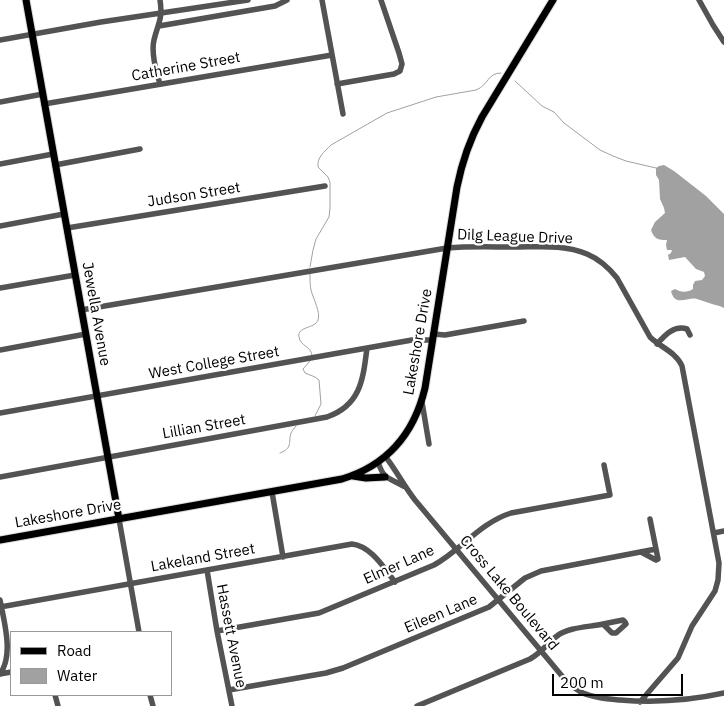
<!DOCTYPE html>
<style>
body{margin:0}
#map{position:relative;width:724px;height:706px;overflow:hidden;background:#fff;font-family:"IBM Plex Sans",sans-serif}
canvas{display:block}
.legend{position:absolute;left:10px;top:631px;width:162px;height:65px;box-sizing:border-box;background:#fff;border:1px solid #999;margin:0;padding:6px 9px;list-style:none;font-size:15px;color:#000}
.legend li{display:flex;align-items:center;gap:10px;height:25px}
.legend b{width:25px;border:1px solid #999}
.scale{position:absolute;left:552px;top:674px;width:131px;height:22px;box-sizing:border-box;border:2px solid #000;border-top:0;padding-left:6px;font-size:15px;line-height:18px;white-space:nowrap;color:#000;-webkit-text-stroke:4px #fff;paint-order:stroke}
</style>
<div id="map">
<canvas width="724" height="706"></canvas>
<ul class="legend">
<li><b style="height:6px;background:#000"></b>Road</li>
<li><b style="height:14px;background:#a1a1a1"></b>Water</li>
</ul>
<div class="scale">200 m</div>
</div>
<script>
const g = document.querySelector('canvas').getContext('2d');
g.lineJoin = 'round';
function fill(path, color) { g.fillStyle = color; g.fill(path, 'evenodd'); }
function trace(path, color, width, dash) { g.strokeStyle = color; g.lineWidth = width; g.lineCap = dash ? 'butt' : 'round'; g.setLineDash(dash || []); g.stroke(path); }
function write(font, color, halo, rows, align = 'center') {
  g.font = font + ' "IBM Plex Sans",sans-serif'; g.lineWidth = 4.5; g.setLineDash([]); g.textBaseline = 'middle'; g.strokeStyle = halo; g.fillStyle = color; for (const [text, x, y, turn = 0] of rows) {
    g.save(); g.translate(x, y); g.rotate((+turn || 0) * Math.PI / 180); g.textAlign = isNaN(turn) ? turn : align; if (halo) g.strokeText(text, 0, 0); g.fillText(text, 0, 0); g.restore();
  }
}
const water = new Path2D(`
 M 664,165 L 674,171 L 706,196 L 724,214 L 724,308 C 719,305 714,305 709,303 C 705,302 701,300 697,299 C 688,296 675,308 671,291 L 675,289 C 680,292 687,293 693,289 L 693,285 L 695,281 L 702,280 L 705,276 L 704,272 L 696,269 L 685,257 L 669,260 L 668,255 L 671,253 L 672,250 L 667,250 L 666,245 L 667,240 C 658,240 654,239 651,230 L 655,222 L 665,213 L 664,208 L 660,199 L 659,180 L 656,175 L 656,168 L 659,166 Z`);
const stream = new Path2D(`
 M 515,81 L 542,106 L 554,112 L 564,123 L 600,150 L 613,156 L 626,161 L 656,168
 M 310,267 L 313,250 L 316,239 L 329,217 L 330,208 L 330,182 L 328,177 L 318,167 C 317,157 324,152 331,145 L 387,113 L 436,97 L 476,90 C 489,85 487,73 501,73
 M 310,274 C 310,280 310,285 311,290 C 313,298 321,313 318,320 C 315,329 297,326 299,337 C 300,346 311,346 312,355
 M 310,361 L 303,369 L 305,373 L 315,377 L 319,380 L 321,404 L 315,416
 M 280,453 C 293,448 288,443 291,433 C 292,431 295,427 296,426`);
const minor = new Path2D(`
 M 160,0 C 163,19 158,23 154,40 C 151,53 156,70 160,84
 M 322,0 L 343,114
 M 699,0 L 713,25 L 724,42
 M 159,26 L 275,6 L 287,0
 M 0,40 L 101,22 L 248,0
 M 337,84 L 394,74 L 400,71 L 402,64 L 399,53 L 381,0
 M 0,102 L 43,94
 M 44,104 L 332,55
 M 0,164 L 53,154
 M 55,165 L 140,149
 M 0,226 L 64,214
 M 67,228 L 325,186
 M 0,288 L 75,275
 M 81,310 L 447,248 C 469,246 492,247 514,247 C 538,247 564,244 587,254 C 599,259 609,268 617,278 L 650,337 C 660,347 676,352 682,366 L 719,563 L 718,580 L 715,591 L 692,626 L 678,658 L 640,702
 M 433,334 L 445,335 L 524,321
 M 657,344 C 665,335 674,325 687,329 L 690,335
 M 0,350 L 86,334
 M 422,402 L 429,444
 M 0,413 L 367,348 L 412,340 L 432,340
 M 385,456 C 396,470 404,486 415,500 L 567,682 C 572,686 577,690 583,693 C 594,698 608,699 620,700 C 657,703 688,701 724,693
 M 378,462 C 384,480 388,477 403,486
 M 0,477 L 327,417 C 361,405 363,379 367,348
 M 272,492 L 283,557
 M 119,519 L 139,632
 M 714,533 L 724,531
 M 641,552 L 656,560 L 658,559 L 650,519
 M 207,570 L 217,631 L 232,706
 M 0,600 C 4,621 14,655 0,674
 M 0,607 L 352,544 C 371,546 384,568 395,582
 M 623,620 L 625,622 L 626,624 L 616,633 L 612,633 L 603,624 Z
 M 217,631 L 319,613 L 434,565 C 461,550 480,523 511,513 L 610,495 L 604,465
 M 0,674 L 11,672
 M 229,690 L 326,673 L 343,668 L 489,607 L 525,578 L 541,571 L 656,549
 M 55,695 L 58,706
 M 150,695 L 153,706
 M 417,706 L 530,659 C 541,653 548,643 557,636 C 568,627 590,627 603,624`);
const major = new Path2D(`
 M 26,0 L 119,519
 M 353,476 L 366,478 L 385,477
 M 0,540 L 342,479 C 388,465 414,434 425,388 L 457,187 C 462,162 470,139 482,117 L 553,0`);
const streetNames = [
 ["Catherine Street",186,67,-10],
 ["Judson Street",194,195,-9],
 ["Dilg League Drive",515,237,2],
 ["Jewella Avenue",96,314,80],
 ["Lakeshore Drive",418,342,-80],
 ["West College Street",214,363,-10],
 ["Lillian Street",204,427,-10],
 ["Lakeshore Drive",68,514,-10],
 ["Lakeland Street",203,558,-10],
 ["Elmer Lane",399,565,-24],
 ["Cross Lake Boulevard",509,593,50],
 ["Eileen Lane",441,614,-23],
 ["Hassett Avenue",231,636,79]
];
fill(water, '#a1a1a1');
trace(stream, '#a1a1a1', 1);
trace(major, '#dbdbdb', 9);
trace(minor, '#535353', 5.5);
trace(major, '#000', 7);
write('15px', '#000', '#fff', streetNames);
</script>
